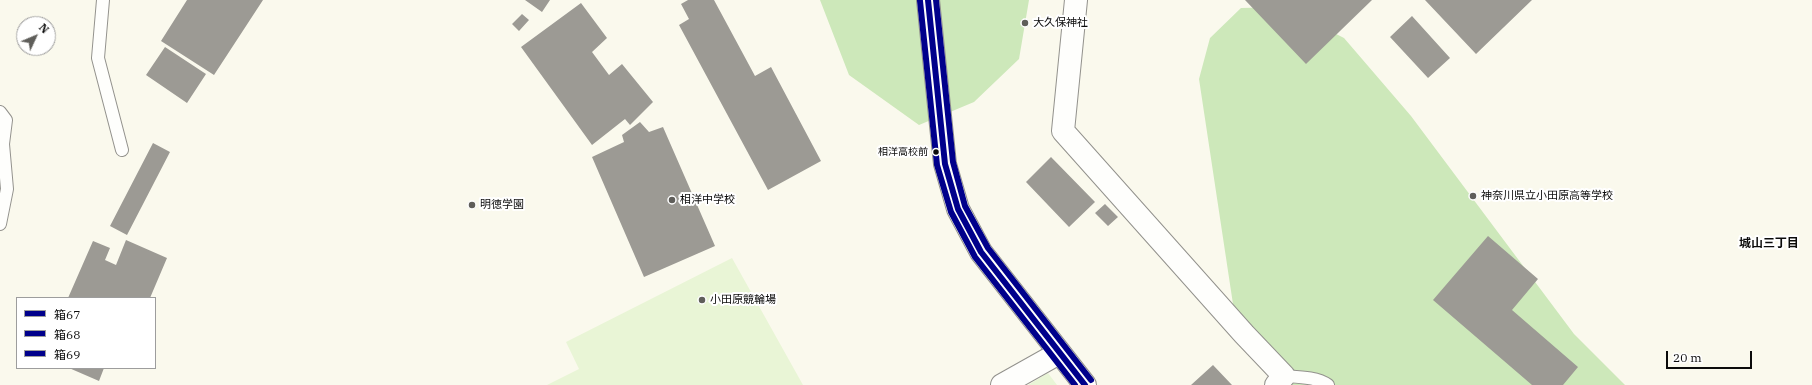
<!DOCTYPE html>
<meta charset="utf-8">
<style>
body{margin:0}
#map{position:relative;width:1812px;height:385px;overflow:hidden;background:#faf9ed;font-family:"IBM Plex Serif","Noto Sans JP",serif}
canvas{display:block}
.legend{position:absolute;left:16px;top:297px;width:140px;height:72px;box-sizing:border-box;background:#fff;border:1px solid #9d9d9d;margin:0;padding:5px 7px;list-style:none;font-size:12px;color:#0b0b0b}
.legend li{display:flex;align-items:center;gap:8px;height:20px}
.legend b{width:20px;border:1px solid #9d9d9d}
.north{position:absolute;left:16px;top:16px;width:40px;height:40px;box-sizing:border-box;background:#fff;border:1px solid #9d9d9d;border-radius:50%;rotate:46deg;font-size:11px;font-weight:700;line-height:16px;text-align:center;color:#0b0b0b}
.north::after{content:'';display:block;margin:auto;width:14px;height:18px;background:#5f5e5a;clip-path:polygon(50% 0,100% 100%,50% 72%,0 100%)}
.scale{position:absolute;left:1666px;top:351px;width:86px;height:18px;box-sizing:border-box;border:2px solid #0b0b0b;border-top:0;padding-left:5px;font-size:12px;line-height:14px;white-space:nowrap;color:#0b0b0b;-webkit-text-stroke:3px #fff;paint-order:stroke}
</style>
<div id="map">
<canvas width="1812" height="385"></canvas>
<ul class="legend">
<li><b style="height:5px;background:#00008b"></b>箱67</li>
<li><b style="height:5px;background:#00008b"></b>箱68</li>
<li><b style="height:5px;background:#00008b"></b>箱69</li>
</ul>
<div class="north">N</div>
<div class="scale">20 m</div>
</div>
<script>
const g = document.querySelector('canvas').getContext('2d');
g.lineJoin = 'round';
function fill(path, color) { g.fillStyle = color; g.fill(path, 'evenodd'); }
function trace(path, color, width, dash) { g.strokeStyle = color; g.lineWidth = width; g.lineCap = dash ? 'butt' : 'round'; g.setLineDash(dash || []); g.stroke(path); }
function write(font, color, halo, rows, align = 'center') {
  g.font = font + ' "IBM Plex Serif","Noto Sans JP",serif'; g.lineWidth = 4; g.setLineDash([]); g.textBaseline = 'middle'; g.strokeStyle = halo; g.fillStyle = color; for (const [text, x, y, turn = 0] of rows) {
    g.save(); g.translate(x, y); g.rotate((+turn || 0) * Math.PI / 180); g.textAlign = isNaN(turn) ? turn : align; if (halo) g.strokeText(text, 0, 0); g.fillText(text, 0, 0); g.restore();
  }
}
const forest = new Path2D(`
 M 820,0 L 1029,0 L 1019,59 L 974,102 L 919,125 L 849,75 Z
 M 1283,7 L 1344,38 L 1411,116 L 1574,334 L 1625,385 L 1278,385 L 1236,324 L 1199,79 L 1210,38 L 1241,8 Z`);
const pitch = new Path2D(`
 M 732,258 L 803,385 L 547,385 L 579,369 L 566,342 Z
 M 1048,373 L 1057,385 L 1028,385 Z`);
const building = new Path2D(`
 M 187,0 L 263,0 L 214,75 L 161,41 Z
 M 525,0 L 550,0 L 542,12 Z
 M 688,0 L 714,0 L 755,76 L 771,67 L 821,161 L 768,190 L 679,25 L 689,19 L 681,4 Z
 M 1245,0 L 1372,0 L 1306,64 Z
 M 1425,0 L 1532,0 L 1476,54 Z
 M 581,3 L 607,38 L 592,52 L 609,75 L 622,64 L 653,102 L 630,125 L 625,119 L 592,145 L 521,47 Z
 M 522,14 L 529,20 L 519,31 L 512,24 Z
 M 1412,16 L 1450,58 L 1428,78 L 1390,37 Z
 M 165,47 L 206,74 L 187,103 L 146,75 Z
 M 640,122 L 649,132 L 663,127 L 715,246 L 644,277 L 592,157 L 624,142 L 622,135 Z
 M 153,143 L 170,152 L 127,235 L 110,226 Z
 M 1051,157 L 1095,202 L 1069,227 L 1026,182 Z
 M 1105,204 L 1118,217 L 1108,226 L 1095,213 Z
 M 1488,236 L 1538,279 L 1512,310 L 1578,367 L 1563,385 L 1532,385 L 1433,300 Z
 M 126,240 L 167,258 L 150,298 L 68,298 L 93,241 L 110,248 L 105,260 L 116,265 Z
 M 1213,365 L 1232,385 L 1191,385 Z
 M 69,368 L 104,368 L 99,381 Z`);
const service = new Path2D(`
 M 103,0 L 98,58 L 122,150
 M 0,112 L 6,120 L 3,144 L 7,189 L 0,224
 M 1284,376 C 1298,377 1317,377 1328,385`);
const minor = new Path2D(`
 M 1076,0 L 1063,131 L 1244,334 L 1284,376 L 1276,385
 M 1002,385 L 1059,353`);
const tertiary = new Path2D(`
 M 928,0 L 945,164 L 958,209 L 981,252 L 1085,385`);
const bus1 = new Path2D(`
 M 928,0 L 945,164 L 958,209 L 981,252 L 1085,385`);
const bus2 = new Path2D(`
 M 920,1 L 937,165 L 951,212 L 975,257 L 1075,385`);
const bus3 = new Path2D(`
 M 936,0 L 953,162 L 965,206 L 988,248 L 1091,380`);
const markers = [
 [1025,23,4,"#5f5e5a"],
 [936,152,3.5,"#0b0b0b"],
 [1473,196,4,"#5f5e5a"],
 [672,200,4,"#5f5e5a"],
 [472,205,4,"#5f5e5a"],
 [702,300,4,"#5f5e5a"]
];
const busNames = [
 ["相洋高校前",928,152]
];
const poiNames = [
 ["大久保神社",1033,23],
 ["神奈川県立小田原高等学校",1481,196],
 ["相洋中学校",680,200],
 ["明徳学園",480,205],
 ["小田原競輪場",710,300]
];
const neighbourhoodNames = [
 ["城山三丁目",1769,244]
];
fill(forest, '#cde8ba');
fill(pitch, '#e9f5d6');
fill(building, '#9c9a94');
trace(service, '#93928d', 14);
trace(minor, '#93928d', 24);
trace(tertiary, '#93928d', 24);
trace(service, '#fefefc', 12);
trace(minor, '#fefefc', 22);
trace(tertiary, '#fefefc', 22);
trace(bus1, '#00008b', 6);
trace(bus2, '#00008b', 6);
trace(bus3, '#00008b', 6);
for (const [x, y, r, color] of markers) { const dot = new Path2D(); dot.arc(x, y, r, 0, 2 * Math.PI); g.fillStyle = color; g.fill(dot); trace(dot, '#fff', 1.5); }
write('10px', '#0b0b0b', '#fff', busNames, 'right');
write('11px', '#0b0b0b', '#fff', poiNames, 'left');
write('bold 12px', '#0b0b0b', '#fff', neighbourhoodNames);
</script>
